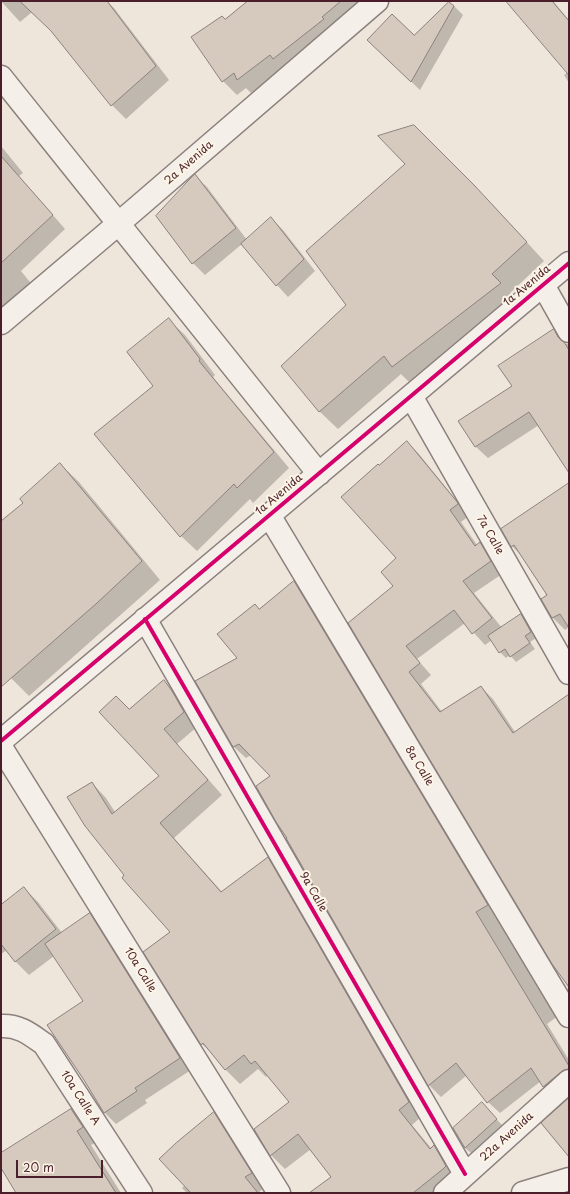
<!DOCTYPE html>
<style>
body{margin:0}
#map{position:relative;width:570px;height:1194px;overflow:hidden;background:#eee6db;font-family:"Playpen Sans",sans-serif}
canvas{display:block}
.frame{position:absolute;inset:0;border:2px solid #4a1f2b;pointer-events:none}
.scale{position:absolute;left:16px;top:1160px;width:87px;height:18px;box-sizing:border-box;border:2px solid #4a1f2b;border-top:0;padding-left:5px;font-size:12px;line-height:14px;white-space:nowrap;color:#4a1f2b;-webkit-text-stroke:3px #fcf5e5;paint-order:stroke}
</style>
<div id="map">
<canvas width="570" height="1194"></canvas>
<div class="frame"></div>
<div class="scale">20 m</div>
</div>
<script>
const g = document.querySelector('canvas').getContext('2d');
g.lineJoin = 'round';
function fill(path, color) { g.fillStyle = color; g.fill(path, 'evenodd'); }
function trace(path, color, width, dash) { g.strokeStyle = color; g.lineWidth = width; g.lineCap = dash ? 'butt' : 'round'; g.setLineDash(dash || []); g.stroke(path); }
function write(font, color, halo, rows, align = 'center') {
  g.font = font + ' "Playpen Sans",sans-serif'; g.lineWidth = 4; g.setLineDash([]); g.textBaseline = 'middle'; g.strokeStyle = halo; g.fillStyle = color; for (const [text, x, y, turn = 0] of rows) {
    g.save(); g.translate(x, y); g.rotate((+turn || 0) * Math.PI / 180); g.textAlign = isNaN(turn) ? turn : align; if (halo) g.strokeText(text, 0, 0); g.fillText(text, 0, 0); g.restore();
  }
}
const shadow = new Path2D(`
 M 1,1 L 107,1 L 114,8 L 169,80 L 126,119 L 112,105 L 53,32 L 32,12 L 20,22 Z
 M 250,1 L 370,1 L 251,93 L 246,88 L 237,95 L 223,81 L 225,20 Z
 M 507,1 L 553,1 L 569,20 L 569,83 L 564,75 L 568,72 Z
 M 454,6 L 463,15 L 420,90 L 377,49 L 414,37 Z
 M 1,146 L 23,173 L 19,176 L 65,229 L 21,271 L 38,292 L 1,320 Z
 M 406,164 L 492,204 L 544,261 L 510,293 L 518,301 L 411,384 L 401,374 L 338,429 L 319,411 L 347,305 Z
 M 195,176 L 207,187 L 247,240 L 271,218 L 283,230 L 315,271 L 288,297 L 277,285 L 242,244 L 205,275 L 193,263 L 157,216 Z
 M 169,320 L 185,335 L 215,375 L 213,377 L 289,468 L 253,503 L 250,499 L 197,551 L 181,536 L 96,434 L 154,386 Z
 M 554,331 L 566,344 L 569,344 L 569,471 L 539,425 L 488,458 L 476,447 L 460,421 L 513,387 Z
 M 407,442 L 419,454 L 469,516 L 461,522 L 477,545 L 480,544 L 492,555 L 502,574 L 474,593 L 502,628 L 521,615 L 526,621 L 536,638 L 530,642 L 535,649 L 516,662 L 510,655 L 506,658 L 500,652 L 492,640 L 485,645 L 465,623 L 417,659 L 431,675 L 421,684 L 442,712 L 481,687 L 493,699 L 515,732 L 569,701 L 569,989 L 350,624 L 395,587 L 398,558 L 379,466 Z
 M 60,464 L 79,482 L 160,580 L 29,696 L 11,678 L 1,666 L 1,522 L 24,503 Z
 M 569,484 L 569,627 L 565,630 L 553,618 L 543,599 L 547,596 L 545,594 L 547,593 L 524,558 L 512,546 Z
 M 294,582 L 305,594 L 558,1016 L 547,1024 L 569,1060 L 569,1086 L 555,1098 L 544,1087 L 541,1081 L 500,1113 L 488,1102 L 467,1075 L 441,1097 L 429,1085 L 287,839 L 272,777 L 251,755 L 246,758 L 234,747 L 196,681 L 239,658 L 259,609 Z
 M 164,682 L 178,696 L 198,726 L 177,744 L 222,795 L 174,838 L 222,892 L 267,858 L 282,872 L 422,1116 L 412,1125 L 432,1149 L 434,1147 L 448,1161 L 459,1180 L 445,1193 L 311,1193 L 333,1177 L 311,1149 L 285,1169 L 271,1155 L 290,1102 L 268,1075 L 266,1077 L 258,1069 L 240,1084 L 226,1070 L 217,1058 L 202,1044 L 145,952 L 171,932 L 92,783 L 106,798 L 115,812 L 160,776 L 129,710 Z
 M 24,888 L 38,902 L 62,933 L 90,915 L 101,926 L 191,1070 L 145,1100 L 147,1103 L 116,1124 L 105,1113 L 85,1079 L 84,1001 L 54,956 L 29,975 L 15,961 L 7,950 L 1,954 L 1,906 Z
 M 487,1109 L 502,1125 L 471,1153 L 465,1148 L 454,1128 Z
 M 71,1110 L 85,1124 L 97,1142 L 91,1145 L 121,1193 L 18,1193 L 1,1166 L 1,1154 Z
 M 214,1113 L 228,1128 L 265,1187 L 259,1192 L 260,1193 L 187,1193 L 182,1188 L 185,1185 Z`);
const building = new Path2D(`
 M 20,1 L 107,1 L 156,66 L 111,106 L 51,31 Z
 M 248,1 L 341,1 L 322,17 L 324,19 L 273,59 L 270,55 L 237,80 L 234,73 L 222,82 L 191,37 L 222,16 L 225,19 Z
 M 506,1 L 552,1 L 569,21 L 569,75 Z
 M 449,2 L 454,6 L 411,82 L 367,40 L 392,14 L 414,35 Z
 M 414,125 L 474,185 L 527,242 L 492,274 L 501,283 L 392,367 L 384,356 L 319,412 L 281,366 L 346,305 L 306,251 L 405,164 L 378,136 Z
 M 1,156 L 53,215 L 1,263 Z
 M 195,174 L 236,228 L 192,264 L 156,216 Z
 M 271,217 L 304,259 L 276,286 L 241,244 Z
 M 169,318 L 200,359 L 199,361 L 274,452 L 237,488 L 234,484 L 180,537 L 94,434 L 153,386 L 127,352 Z
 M 554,329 L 558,337 L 564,342 L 569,350 L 569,473 L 529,412 L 475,447 L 458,421 L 512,386 L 498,366 Z
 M 407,441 L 458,503 L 458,504 L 450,510 L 475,546 L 480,542 L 491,561 L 463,581 L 492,618 L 472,634 L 454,610 L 406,646 L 420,663 L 409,672 L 440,712 L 481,686 L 513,733 L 569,694 L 569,987 L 552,964 L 348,623 L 393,586 L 381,572 L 396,558 L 341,497 L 378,464 L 379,465 Z
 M 60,463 L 142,561 L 97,603 L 1,687 L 1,521 L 23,503 L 20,499 Z
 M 569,483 L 569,628 L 560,614 L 552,618 L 541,599 L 547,595 L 514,545 L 511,547 L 501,529 Z
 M 294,581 L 488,905 L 476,912 L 569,1066 L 569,1069 L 561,1072 L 543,1087 L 531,1068 L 487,1103 L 456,1063 L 428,1086 L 286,838 L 287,838 L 276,822 L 256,786 L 270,776 L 239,744 L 233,747 L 195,681 L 237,658 L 217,634 L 255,604 L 259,609 Z
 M 521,614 L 531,632 L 525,636 L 530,643 L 510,657 L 505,649 L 499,653 L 488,636 Z
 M 164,680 L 172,691 L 184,712 L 164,729 L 208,780 L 160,823 L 221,892 L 268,857 L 409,1102 L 399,1110 L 430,1149 L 434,1145 L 446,1166 L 443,1169 L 413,1193 L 309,1193 L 331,1177 L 298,1134 L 270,1156 L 254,1129 L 289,1102 L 255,1061 L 251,1064 L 244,1055 L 225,1070 L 203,1043 L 201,1045 L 143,952 L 170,932 L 122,878 L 124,875 L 85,826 L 67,797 L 92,782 L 112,814 L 159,776 L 99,712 L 116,696 L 129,709 Z
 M 24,887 L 56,929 L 15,962 L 1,944 L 1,905 Z
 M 90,913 L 180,1058 L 135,1088 L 137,1091 L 104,1113 L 84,1080 L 47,1025 L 83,1001 L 45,944 Z
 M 569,1098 L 569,1157 L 541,1123 Z
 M 482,1102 L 497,1119 L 465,1148 L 453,1128 Z
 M 71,1109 L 83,1127 L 77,1131 L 116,1193 L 16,1193 L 1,1168 L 1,1153 Z
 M 214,1112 L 252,1173 L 245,1177 L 258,1193 L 191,1193 L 159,1159 L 176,1143 Z`);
const minor = new Path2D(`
 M 1,77 L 319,474
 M 543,285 L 569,331
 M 1,323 L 118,224 L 377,1
 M 411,396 L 569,673
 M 269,515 L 569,1016
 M 145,619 L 465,1174
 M 1,741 L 569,263
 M 1,747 L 279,1193
 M 1,1026 C 19,1025 30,1034 44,1044 L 141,1193
 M 445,1193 L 569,1081
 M 523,1193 L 569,1179`);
const cycleway = new Path2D(`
 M 145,619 L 465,1174
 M 1,741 L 569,263`);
const streetNames = [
 ["2a Avenida",189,163,-41],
 ["1a Avenida",527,286,-40],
 ["1a Avenida",279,495,-40],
 ["7a Calle",490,535,60],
 ["8a Calle",419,766,59],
 ["9a Calle",313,892,60],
 ["10a Calle",140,970,58],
 ["10a Calle A",80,1098,57],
 ["22a Avenida",507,1137,-42]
];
fill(shadow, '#0003');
fill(building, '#d6cabe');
trace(building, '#8c807e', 1);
trace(minor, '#8c807e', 25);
trace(minor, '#f4f0e9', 22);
trace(cycleway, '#d6006c', 4);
write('11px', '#4a1f2b', '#fcf5e5', streetNames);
</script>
